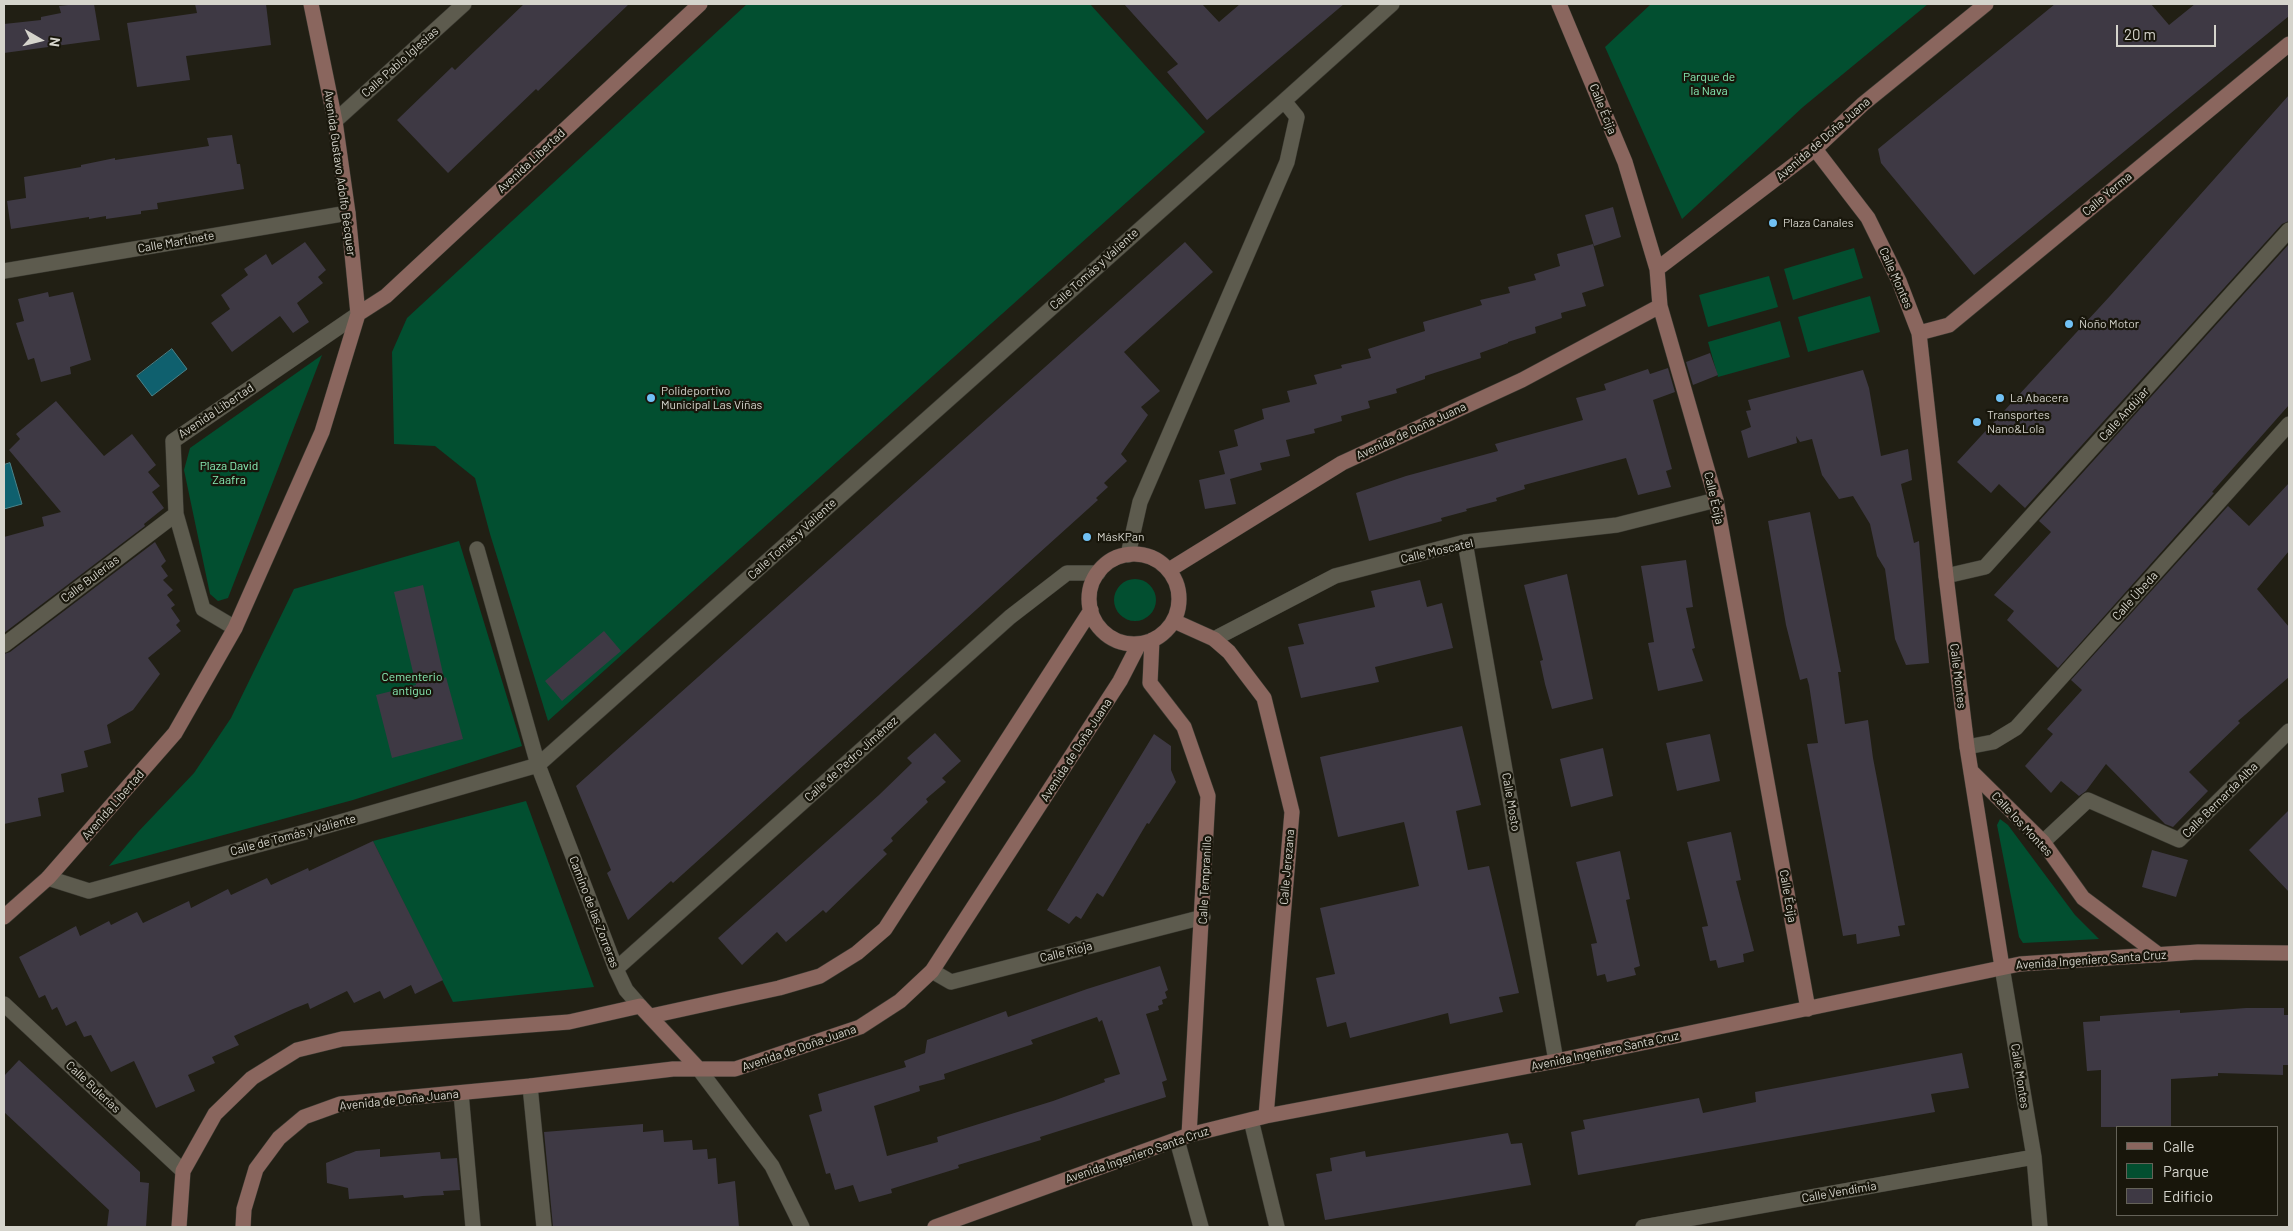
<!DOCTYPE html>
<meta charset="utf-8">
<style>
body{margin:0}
#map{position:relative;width:2293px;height:1231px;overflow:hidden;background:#211f14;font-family:Barlow,sans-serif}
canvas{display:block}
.frame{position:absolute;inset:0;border:5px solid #d5d4cc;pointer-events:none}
.legend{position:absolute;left:2116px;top:1126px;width:162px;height:90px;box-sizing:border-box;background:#18160b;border:1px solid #646258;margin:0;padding:6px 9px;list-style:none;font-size:15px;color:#d5d4cc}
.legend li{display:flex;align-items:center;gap:10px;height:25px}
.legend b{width:25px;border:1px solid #646258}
.north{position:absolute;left:15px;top:15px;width:50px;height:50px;-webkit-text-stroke:4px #18160b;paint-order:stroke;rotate:98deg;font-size:14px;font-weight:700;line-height:20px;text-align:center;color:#d5d4cc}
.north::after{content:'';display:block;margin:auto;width:18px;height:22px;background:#d5d4cc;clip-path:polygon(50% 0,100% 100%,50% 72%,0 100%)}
.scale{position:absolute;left:2116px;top:25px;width:100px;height:22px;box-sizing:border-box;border:2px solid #d5d4cc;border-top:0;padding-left:6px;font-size:15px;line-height:18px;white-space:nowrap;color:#d5d4cc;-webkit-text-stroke:4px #18160b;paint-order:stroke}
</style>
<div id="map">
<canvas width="2293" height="1231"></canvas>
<div class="frame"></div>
<ul class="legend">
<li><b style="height:6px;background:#8a665e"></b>Calle</li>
<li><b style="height:14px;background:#024f30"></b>Parque</li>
<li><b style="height:14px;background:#3e3944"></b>Edificio</li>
</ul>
<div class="north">N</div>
<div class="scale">20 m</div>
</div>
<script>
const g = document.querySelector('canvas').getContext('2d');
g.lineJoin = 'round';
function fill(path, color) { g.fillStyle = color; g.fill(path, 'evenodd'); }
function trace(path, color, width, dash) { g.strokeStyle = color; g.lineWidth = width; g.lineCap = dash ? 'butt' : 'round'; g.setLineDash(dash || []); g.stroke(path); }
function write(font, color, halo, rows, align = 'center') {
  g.font = font + ' Barlow,sans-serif'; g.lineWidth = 4.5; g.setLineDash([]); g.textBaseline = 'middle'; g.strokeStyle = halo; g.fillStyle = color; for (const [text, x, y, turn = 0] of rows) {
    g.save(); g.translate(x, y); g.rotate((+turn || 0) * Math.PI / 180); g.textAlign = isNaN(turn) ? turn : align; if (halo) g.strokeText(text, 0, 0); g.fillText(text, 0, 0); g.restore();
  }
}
const green = new Path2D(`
 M 747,4 L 1090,4 L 1205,132 L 548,721 L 490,534 L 475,478 L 435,446 L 394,444 L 392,352 L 407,318 Z
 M 1651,4 L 1928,4 L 1803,107 L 1682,219 L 1605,47 Z
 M 1854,248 L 1863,278 L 1793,300 L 1784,269 Z
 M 1769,276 L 1778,307 L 1708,327 L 1699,295 Z
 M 1870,296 L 1880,332 L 1808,352 L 1798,317 Z
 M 1780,321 L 1790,357 L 1718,377 L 1708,342 Z
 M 322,355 L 228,598 L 218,601 L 210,594 L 184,470 L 190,448 Z
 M 459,541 L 522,746 L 353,800 L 109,866 L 138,832 L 194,773 L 231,718 L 294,589 Z
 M1114 600a21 21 0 1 1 42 0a21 21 0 1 1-42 0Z
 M 526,801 L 594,987 L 453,1002 L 373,841 Z
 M 2000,819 L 2008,825 L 2075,915 L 2099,939 L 2023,943 L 2019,937 L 1997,825 Z`);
const water = new Path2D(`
 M 172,349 L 187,369 L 152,396 L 137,376 Z
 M 10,463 L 22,504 L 4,509 L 4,465 Z`);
const building = new Path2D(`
 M 77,4 L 94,4 L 100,40 L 4,53 L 4,24 L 41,20 L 41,17 L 61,13 L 59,6 Z
 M 195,4 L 266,4 L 271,45 L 186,56 L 190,80 L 137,87 L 127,23 L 197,13 Z
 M 524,4 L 629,4 L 538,91 L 536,89 L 448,173 L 397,120 L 452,67 L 455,70 Z
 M 1124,4 L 1202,4 L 1219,22 L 1240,4 L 1344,4 L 1207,120 L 1167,72 L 1178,64 Z
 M 2055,4 L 2151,4 L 2169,25 L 2195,4 L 2289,4 L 2289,16 L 1974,275 L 1881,163 L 1878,149 Z
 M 2289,95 L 2289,221 L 2282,224 L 2025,508 L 1999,484 L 1991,493 L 1957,462 L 2110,296 Z
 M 232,135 L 237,164 L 240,164 L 244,189 L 157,203 L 158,209 L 141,211 L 141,214 L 106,219 L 106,216 L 89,219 L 89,217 L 11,229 L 7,201 L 26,198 L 24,177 L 81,167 L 81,165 L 115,158 L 115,160 L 209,146 L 207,138 Z
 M 1613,207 L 1621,237 L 1594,246 L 1585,215 Z
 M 305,242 L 326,270 L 318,277 L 323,283 L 297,303 L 309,322 L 293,333 L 280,316 L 232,352 L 211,323 L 230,309 L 221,295 L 248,275 L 244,269 L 266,254 L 272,265 Z
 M 1185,242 L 1213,272 L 1124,352 L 1160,391 L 1141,407 L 1148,415 L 1121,454 L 1127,461 L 1104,483 L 1108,487 L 1096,498 L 1098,500 L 673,883 L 671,881 L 628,920 L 607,873 L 611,870 L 576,786 Z
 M 1593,244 L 1604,286 L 1582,293 L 1586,306 L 1561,313 L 1562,318 L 1535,327 L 1536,333 L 1508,342 L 1508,343 L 1480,353 L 1481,358 L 1425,376 L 1425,379 L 1396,389 L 1397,393 L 1368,401 L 1370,408 L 1341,416 L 1342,421 L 1314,429 L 1315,433 L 1286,440 L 1290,456 L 1260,463 L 1262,470 L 1230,479 L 1236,504 L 1205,509 L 1199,480 L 1225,474 L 1219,451 L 1238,446 L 1234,430 L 1264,419 L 1262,409 L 1290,402 L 1287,391 L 1317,384 L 1314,375 L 1342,368 L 1341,365 L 1371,358 L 1368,349 L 1425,331 L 1423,322 L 1482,305 L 1480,300 L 1510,293 L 1508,287 L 1536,280 L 1534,274 L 1560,266 L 1557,254 Z
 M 2289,244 L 2289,405 L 2212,492 L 2214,493 L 2058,668 L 2007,620 L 2014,611 L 1994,595 L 2051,532 L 2039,521 Z
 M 48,292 L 49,297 L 73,292 L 91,360 L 70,367 L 71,374 L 41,382 L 34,358 L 28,360 L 16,323 L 24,321 L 18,299 Z
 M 1710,353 L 1718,375 L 1693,385 L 1686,362 Z
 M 1668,368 L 1675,392 L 1653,400 L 1672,469 L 1666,471 L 1671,487 L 1638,495 L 1626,458 L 1524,485 L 1525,489 L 1496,498 L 1497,501 L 1466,509 L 1467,511 L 1441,518 L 1442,521 L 1369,541 L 1356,493 L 1406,476 L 1498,451 L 1495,444 L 1583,420 L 1576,398 L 1606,390 L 1604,384 L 1648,369 L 1650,374 Z
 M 1863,370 L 1869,388 L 1881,456 L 1908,449 L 1912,480 L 1901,484 L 1914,543 L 1919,541 L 1929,663 L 1906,665 L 1895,639 L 1885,569 L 1877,556 L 1870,524 L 1853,496 L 1839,499 L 1822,475 L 1812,439 L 1800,442 L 1796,436 L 1797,443 L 1748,458 L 1741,431 L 1751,427 L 1746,411 L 1751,410 L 1748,400 Z
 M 56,401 L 104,456 L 132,434 L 156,465 L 148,472 L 160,486 L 152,492 L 164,508 L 144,524 L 145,526 L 4,633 L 4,537 L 44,526 L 42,517 L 61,512 L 9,450 L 20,439 L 16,434 Z
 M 2289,483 L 2289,551 L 2257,589 L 2289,627 L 2289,677 L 2238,721 L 2240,723 L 2189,772 L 2208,791 L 2173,827 L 2165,824 L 2106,764 L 2086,791 L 2079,796 L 2061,781 L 2051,793 L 2025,766 L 2053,734 L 2047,729 L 2082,690 L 2071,680 L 2228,506 L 2249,526 Z
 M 1810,512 L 1841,672 L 1838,672 L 1845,724 L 1868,720 L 1873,758 L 1905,925 L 1898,926 L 1900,936 L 1857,944 L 1856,934 L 1843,936 L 1807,744 L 1818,743 L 1809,685 L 1807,678 L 1800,680 L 1786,625 L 1768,521 Z
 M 155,542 L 166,561 L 161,566 L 168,576 L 163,580 L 173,590 L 167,595 L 175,605 L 171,608 L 180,621 L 176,625 L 181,631 L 148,658 L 160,674 L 133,710 L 107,725 L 111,743 L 84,751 L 88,767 L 61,774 L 64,792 L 38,798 L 41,816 L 4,824 L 4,654 L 10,652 Z
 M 1686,560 L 1693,607 L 1686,608 L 1695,648 L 1692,649 L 1703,681 L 1658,691 L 1648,643 L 1654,642 L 1641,566 Z
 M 1567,574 L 1593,699 L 1552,709 L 1545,684 L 1540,661 L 1543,660 L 1524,585 Z
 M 1420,580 L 1427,607 L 1442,603 L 1453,648 L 1375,667 L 1379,682 L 1301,698 L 1288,647 L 1304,644 L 1298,624 L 1375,607 L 1371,591 Z
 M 423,585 L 444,678 L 446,677 L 463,739 L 392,758 L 376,695 L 416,685 L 394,592 Z
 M 604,631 L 621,651 L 562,701 L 545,681 Z
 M 1462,726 L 1481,805 L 1456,811 L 1468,870 L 1489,866 L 1519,993 L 1499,997 L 1503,1012 L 1450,1024 L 1448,1013 L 1350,1038 L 1346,1022 L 1327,1027 L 1316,978 L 1335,974 L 1320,908 L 1419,886 L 1404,822 L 1338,837 L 1320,757 Z
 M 935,733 L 961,761 L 942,778 L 946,782 L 926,799 L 928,802 L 891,838 L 893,841 L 883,850 L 887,854 L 826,913 L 823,910 L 786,942 L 777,932 L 742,965 L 718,938 L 879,795 L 912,763 L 907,758 Z
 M 1154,734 L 1171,746 L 1171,770 L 1176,782 L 1149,824 L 1147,823 L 1103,897 L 1097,893 L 1081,919 L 1076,916 L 1069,924 L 1047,910 Z
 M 1710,734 L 1720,781 L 1677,791 L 1666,743 Z
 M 1603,748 L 1613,796 L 1571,807 L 1560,759 Z
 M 2289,810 L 2289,892 L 2249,850 Z
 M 1731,832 L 1741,880 L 1736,881 L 1754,951 L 1743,954 L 1744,962 L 1718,968 L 1716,960 L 1710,961 L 1702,927 L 1708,926 L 1687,842 Z
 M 373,841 L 443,980 L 415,994 L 411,985 L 384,999 L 380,991 L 354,1003 L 347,991 L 310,1009 L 308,1003 L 293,1009 L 234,1036 L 239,1045 L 212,1057 L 215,1063 L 188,1075 L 195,1091 L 156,1108 L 134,1061 L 111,1072 L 91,1035 L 84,1037 L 76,1021 L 66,1026 L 57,1007 L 52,1010 L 45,995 L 39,998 L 19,957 L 76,926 L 80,936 L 109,921 L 111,925 L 137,912 L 143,923 L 189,901 L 191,908 L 228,889 L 231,895 L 267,878 L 271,885 L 308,868 L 309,871 Z
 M 2152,850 L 2188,860 L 2176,897 L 2142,887 Z
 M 1620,851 L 1630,899 L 1626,900 L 1640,966 L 1634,968 L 1636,975 L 1607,982 L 1605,974 L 1597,976 L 1591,944 L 1597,943 L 1576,862 Z
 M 1160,966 L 1168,990 L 1165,992 L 1167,998 L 1162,1000 L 1163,1004 L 1158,1006 L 1159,1010 L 1146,1014 L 1167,1080 L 1162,1082 L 1166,1097 L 1040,1137 L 1041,1140 L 958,1165 L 959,1168 L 891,1189 L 892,1193 L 859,1202 L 853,1185 L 835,1190 L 830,1173 L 826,1174 L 809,1115 L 822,1111 L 818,1094 L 906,1067 L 904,1061 L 925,1053 L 927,1040 L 1006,1011 L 1008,1017 L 1087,989 ZM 1097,1017 L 1099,1022 L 1102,1020 L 1120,1074 L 1104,1079 L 1105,1082 L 1053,1101 L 937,1137 L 938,1142 L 887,1156 L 874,1106 L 920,1091 L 919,1086 L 945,1079 L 944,1074 L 1033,1044 L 1031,1040 Z
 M 2246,1008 L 2284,1008 L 2284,1015 L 2289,1015 L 2289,1065 L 2283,1065 L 2283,1075 L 2218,1073 L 2218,1076 L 2171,1079 L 2171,1127 L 2101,1127 L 2101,1070 L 2087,1071 L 2083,1022 L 2100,1021 L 2100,1016 L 2180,1010 L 2180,1013 Z
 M 1962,1053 L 1969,1088 L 1931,1094 L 1935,1112 L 1578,1175 L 1571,1132 L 1585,1129 L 1583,1120 L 1699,1098 L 1703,1113 L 1756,1102 L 1755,1092 Z
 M 19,1060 L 140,1172 L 140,1182 L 149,1183 L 146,1227 L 107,1227 L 109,1210 L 4,1112 L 4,1076 Z
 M 643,1124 L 643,1132 L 663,1130 L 664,1142 L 692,1140 L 693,1150 L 707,1149 L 708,1159 L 716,1158 L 718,1184 L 735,1181 L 739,1227 L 553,1227 L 544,1132 Z
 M 1508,1133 L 1511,1144 L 1522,1143 L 1531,1185 L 1325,1220 L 1316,1174 L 1332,1171 L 1330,1158 L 1365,1151 L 1366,1157 Z
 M 380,1149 L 380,1157 L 440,1152 L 441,1159 L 457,1158 L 460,1190 L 443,1191 L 444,1195 L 423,1196 L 404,1198 L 403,1195 L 349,1199 L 348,1188 L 327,1183 L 326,1163 L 356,1151 Z`);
const street = new Path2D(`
 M 1284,101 L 1392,4
 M 335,121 L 464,4
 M 4,271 L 348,213
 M 1465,542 L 1556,1061
 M 477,549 L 538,765 L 616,969 L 626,990 L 640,1006
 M 1946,576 L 1985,567 L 2289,230
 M 235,628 L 203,609 L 176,514 L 173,441 L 358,314
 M 1214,639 L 1335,576 L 1465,542 L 1617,525 L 1716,500
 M 4,645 L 176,514
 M 1967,747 L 1993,742 L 2016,728 L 2289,424
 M 2043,842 L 2088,800 L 2179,840 L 2289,731
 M 48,878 L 89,891 L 309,831 L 538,765 L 1284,101 L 1297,117 L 1287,162 L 1140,502 L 1128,555
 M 2002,967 L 2034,1157 L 2040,1227
 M 616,969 L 1010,617 L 1067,573 L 1098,573
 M 932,971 L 951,982 L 1203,917
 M 4,1004 L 183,1171
 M 698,1068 L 772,1166 L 802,1227
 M 530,1086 L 544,1227
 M 461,1093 L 473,1227
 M 1251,1120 L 1277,1227
 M 1177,1140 L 1201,1227
 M 1643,1227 L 2034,1157`);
const secondary = new Path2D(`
 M 311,4 L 335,121 L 348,213 L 358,314
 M 1559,4 L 1625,162 L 1657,269 L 1660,306 L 1716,500 L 1808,1009
 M 1815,149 L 1868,218 L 1899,281 L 1919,333 L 1946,576 L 1967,747 L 2002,967
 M 1657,269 L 1815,149 L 1863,104 L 1986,4
 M 1919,333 L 1949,325 L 2289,44
 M1089 599a45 45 0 1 1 90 0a45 45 0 1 1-90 0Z
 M 1169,570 L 1342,463 L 1522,380 L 1660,306
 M 1174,621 L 1214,639 L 1229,652 L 1264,698 L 1292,812 L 1266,1116
 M 1152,640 L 1150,683 L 1184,727 L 1208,796 L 1189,1135
 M 1973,773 L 2043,842 L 2083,898 L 2159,955
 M 4,917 L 48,878 L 175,733 L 235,628 L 322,432 L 358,314 L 386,296 L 700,4
 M 651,1016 L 779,988 L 820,976 L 857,953 L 885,929 L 1091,610
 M 179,1227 L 183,1171 L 215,1114 L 252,1078 L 297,1050 L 342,1039 L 569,1022 L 640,1006 L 698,1068
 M 243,1227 L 244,1209 L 256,1169 L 279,1138 L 304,1117 L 340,1104 L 530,1086 L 673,1069 L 735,1069 L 860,1027 L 900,1001 L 932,971 L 1120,681 L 1139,644
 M 935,1227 L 1189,1135 L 1266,1116 L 1556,1061 L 2020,964 L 2198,952 L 2289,953`);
const markers = [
 [1773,223,5,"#71c1f5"],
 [2069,324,5,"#71c1f5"],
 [651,398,5,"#71c1f5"],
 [2000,398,5,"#71c1f5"],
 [1977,422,5,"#71c1f5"],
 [1087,537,5,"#71c1f5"]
];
const streetNames = [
 ["Calle Pablo Iglesias",400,62,-42],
 ["Calle Écija",1603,109,68],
 ["Avenida de Doña Juana",1823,139,-41],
 ["Avenida Libertad",531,161,-43],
 ["Avenida Gustavo Adolfo Bécquer",340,173,82],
 ["Calle Yerma",2107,194,-40],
 ["Calle Martinete",176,242,-10],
 ["Calle Tomás y Valiente",1094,269,-42],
 ["Calle Montes",1896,278,66],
 ["Avenida Libertad",216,411,-34],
 ["Calle Andújar",2124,414,-48],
 ["Avenida de Doña Juana",1411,431,-25],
 ["Calle Écija",1714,498,77],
 ["Calle Tomás y Valiente",792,539,-42],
 ["Calle Moscatel",1437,551,-13],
 ["Calle Bulerías",90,579,-37],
 ["Calle Úbeda",2135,596,-48],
 ["Calle Montes",1958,676,83],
 ["Avenida de Doña Juana",1076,750,-57],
 ["Calle de Pedro Jiménez",851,759,-42],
 ["Calle Bernarda Alba",2220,800,-45],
 ["Calle Mosto",1511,802,80],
 ["Avenida Libertad",113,805,-49],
 ["Calle los Montes",2022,824,47],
 ["Calle de Tomás y Valiente",293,835,-15],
 ["Calle Jerezana",1287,867,-85],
 ["Calle Tempranillo",1205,880,-87],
 ["Calle Écija",1788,896,80],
 ["Camino de las Zorreras",594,912,69],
 ["Calle Rioja",1066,952,-14],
 ["Avenida Ingeniero Santa Cruz",2091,960,-4],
 ["Avenida de Doña Juana",799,1048,-19],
 ["Avenida Ingeniero Santa Cruz",1605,1051,-12],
 ["Calle Montes",2020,1076,81],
 ["Calle Bulerías",93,1087,43],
 ["Avenida de Doña Juana",399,1100,-6],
 ["Avenida Ingeniero Santa Cruz",1137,1155,-19],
 ["Calle Vendimia",1839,1192,-10]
];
const parkNames = [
 ["Parque de",1709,77],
 ["la Nava",1709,91],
 ["Plaza David",229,466],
 ["Zaafra",229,480],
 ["Cementerio",412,677],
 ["antiguo",412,691]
];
const poiNames = [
 ["Plaza Canales",1783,223],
 ["Ñoño Motor",2079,324],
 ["Polideportivo",661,391],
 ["Municipal Las Viñas",661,405],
 ["La Abacera",2010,398],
 ["Transportes",1987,415],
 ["Nano&Lola",1987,429],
 ["MásKPan",1097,537]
];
fill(green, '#024f30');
fill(water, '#0f606e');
trace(water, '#4a838a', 1);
fill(building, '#3e3944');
trace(street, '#3b3a32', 16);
trace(secondary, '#3b3a32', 16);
trace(street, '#5d5b4e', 15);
trace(secondary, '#8a665e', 15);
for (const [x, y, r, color] of markers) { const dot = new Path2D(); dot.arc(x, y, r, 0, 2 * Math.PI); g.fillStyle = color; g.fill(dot); trace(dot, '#18160b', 2); }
write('12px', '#d5d4cc', '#18160b', streetNames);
write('12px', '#88ecb5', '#18160b', parkNames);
write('12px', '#d5d4cc', '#18160b', poiNames, 'left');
</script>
